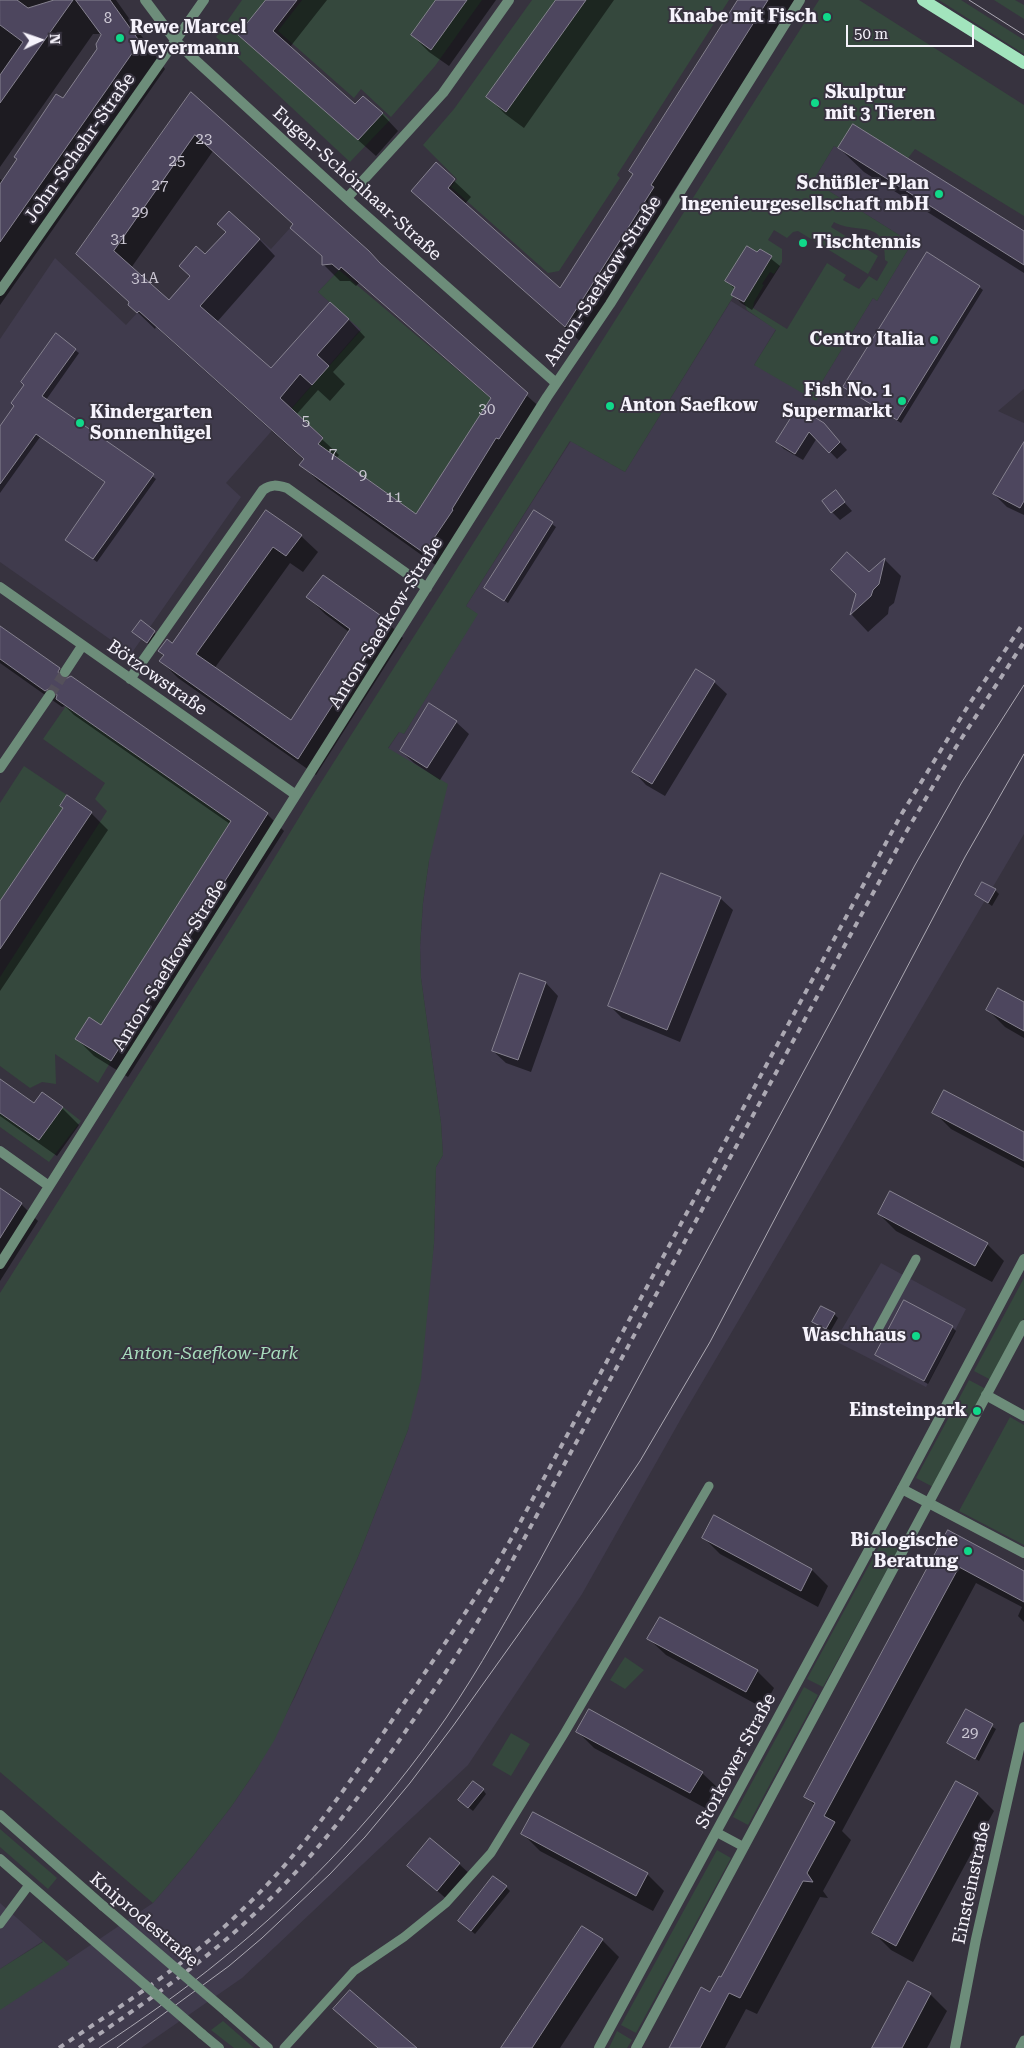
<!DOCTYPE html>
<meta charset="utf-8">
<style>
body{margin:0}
#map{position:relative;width:1024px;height:2048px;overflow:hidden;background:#37333f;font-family:"Roboto Serif",serif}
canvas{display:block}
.north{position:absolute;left:15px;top:15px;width:50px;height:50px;-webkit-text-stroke:4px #37333f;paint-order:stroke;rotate:87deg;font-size:14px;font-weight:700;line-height:20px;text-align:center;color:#f6f3fc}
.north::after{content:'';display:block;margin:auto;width:18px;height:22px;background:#f6f3fc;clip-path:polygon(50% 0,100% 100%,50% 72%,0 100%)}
.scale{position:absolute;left:846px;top:25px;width:128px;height:22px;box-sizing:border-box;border:2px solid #f6f3fc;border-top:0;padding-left:6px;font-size:15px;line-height:18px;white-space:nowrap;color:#f6f3fc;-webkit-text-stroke:4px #37333f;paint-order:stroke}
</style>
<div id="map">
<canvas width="1024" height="2048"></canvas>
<div class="north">N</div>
<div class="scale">50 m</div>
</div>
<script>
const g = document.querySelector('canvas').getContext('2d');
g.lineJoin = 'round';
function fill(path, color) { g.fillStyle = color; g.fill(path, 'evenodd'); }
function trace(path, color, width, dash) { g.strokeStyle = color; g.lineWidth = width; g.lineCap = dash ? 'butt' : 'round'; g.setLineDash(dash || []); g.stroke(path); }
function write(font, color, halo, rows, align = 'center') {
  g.font = font + ' "Roboto Serif",serif'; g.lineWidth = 4; g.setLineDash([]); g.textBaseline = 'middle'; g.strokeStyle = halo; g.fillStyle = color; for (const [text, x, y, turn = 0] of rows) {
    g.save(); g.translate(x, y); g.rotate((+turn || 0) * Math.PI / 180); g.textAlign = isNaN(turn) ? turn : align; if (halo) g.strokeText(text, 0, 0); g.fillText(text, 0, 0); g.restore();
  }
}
const built = new Path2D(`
 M 853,124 L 1024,231 L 1024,389 L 998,411 L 1024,423 L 1024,834 L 683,1415 L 582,1594 L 468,1765 L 242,1978 L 141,2048 L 0,2048 L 0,2006 L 153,1903 L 193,1856 L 231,1807 L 255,1772 L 295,1697 L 358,1557 L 408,1430 L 434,1244 L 436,1167 L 443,1155 L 441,1123 L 421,978 L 420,947 L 423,903 L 429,861 L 388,749 L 400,731 L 404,734 L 477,614 L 466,606 L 571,441 L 625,472 L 731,301 L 776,329 L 754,365 L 824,387 L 820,385 L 873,298 L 877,301 L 912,243 L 813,181 L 834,146 L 838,148 Z
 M 229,211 L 271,249 L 290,228 L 323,256 L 324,264 L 331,264 L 339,270 L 318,292 L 361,329 L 226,483 L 241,497 L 131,654 L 0,562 L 0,339 L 55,258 L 126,325 L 158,290 L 169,299 L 189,276 L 179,266 L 196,246 L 208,257 L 229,234 L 217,224 Z
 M 881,1263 L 966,1309 L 926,1387 L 835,1341 Z
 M 0,1903 L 43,1941 L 0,1969 Z`);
const green = new Path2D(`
 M 242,0 L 266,0 L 238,35 L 358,140 L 383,113 L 390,120 L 350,162 L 216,37 Z
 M 302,0 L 482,0 L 435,66 L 391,117 L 361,89 L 354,98 L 278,31 Z
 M 532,0 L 729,0 L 617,175 L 620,178 L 559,271 L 548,273 L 451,187 L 457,179 L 423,145 L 454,109 Z
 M 819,0 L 859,0 L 1024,105 L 1024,216 L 915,149 L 908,158 L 853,124 L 838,148 L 834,146 L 813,181 L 912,243 L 877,301 L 873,298 L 820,385 L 824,388 L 816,401 L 754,365 L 776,330 L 747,310 L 744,302 L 772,257 L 762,250 L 625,472 L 570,441 L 466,606 L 478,614 L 404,734 L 399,732 L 388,748 L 448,784 L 429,861 L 423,903 L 420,947 L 421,978 L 441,1123 L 443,1155 L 436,1167 L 434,1244 L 421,1379 L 408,1430 L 358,1557 L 275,1739 L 255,1772 L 231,1807 L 193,1856 L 153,1903 L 0,1772 L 0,1293 L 250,898 L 311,798 ZM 834,222 C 856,235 886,217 885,260 L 888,262 L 877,281 L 869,276 L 859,289 L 843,280 L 846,275 L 827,263 L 787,329 L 753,308 L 754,302 L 764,285 L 762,284 L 770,272 L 774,274 L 782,262 L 782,249 L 768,240 L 774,230 L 787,238 L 793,232 L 798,231 L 868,274 L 878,256 L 831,227 Z
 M 939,0 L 961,0 L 1024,40 L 1024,54 Z
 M 994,0 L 1015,0 L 1024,5 L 1024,19 Z
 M 339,270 L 493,400 L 418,517 L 318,444 L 323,437 L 291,409 L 361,330 L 318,292 Z
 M 66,706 L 231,821 L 101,1025 L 89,1017 L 75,1039 L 111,1061 L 98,1083 L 55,1054 L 56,1084 L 42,1082 L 30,1088 L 0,1066 L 0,977 L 107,811 L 95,799 L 105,783 L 43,739 Z
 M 24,766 L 67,795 L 60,806 L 63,808 L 0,901 L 0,803 Z
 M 63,1107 L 81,1121 L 49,1162 L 0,1127 L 0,1113 L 39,1140 Z
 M 1024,1278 L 1024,1318 L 991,1380 L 974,1371 Z
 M 969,1380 L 986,1389 L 933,1487 L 916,1478 Z
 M 1010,1417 L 1024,1425 L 1024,1545 L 959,1511 Z
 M 885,1536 L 901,1544 L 823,1687 L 807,1679 Z
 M 625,1657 L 644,1670 L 625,1689 L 610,1680 Z
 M 804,1687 L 818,1695 L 748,1825 L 733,1817 Z
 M 511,1733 L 530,1744 L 511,1776 L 492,1765 Z
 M 0,1829 L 57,1878 L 48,1889 L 0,1847 Z
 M 717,1850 L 731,1858 L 636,2033 L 621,2025 Z
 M 41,1939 L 70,1964 L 0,2010 L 0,1969 L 43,1942 Z
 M 223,2021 L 254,2048 L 234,2048 L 211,2030 Z
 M 617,2031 L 632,2040 L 627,2048 L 609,2048 Z`);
const shadow = new Path2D(`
 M 0,0 L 116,0 L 165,69 L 0,305 L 0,179 L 3,181 L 63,100 L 98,49 L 102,34 L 93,34 L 0,167 Z
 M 267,0 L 327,0 L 290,47 L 355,106 L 382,114 L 398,131 L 376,156 L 240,35 Z
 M 437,0 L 496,0 L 449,66 L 429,52 L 412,35 Z
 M 557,0 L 614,0 L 524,128 L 505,114 L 488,97 Z
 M 740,0 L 796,0 L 667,202 L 670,205 L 582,343 L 413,191 L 436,164 L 471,197 L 464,205 L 561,290 L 634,174 Z
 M 191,94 L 544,411 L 441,569 L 318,481 L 301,464 L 304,460 L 156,327 L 155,329 L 129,304 L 130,303 L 95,270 ZM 213,151 L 294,225 L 292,228 L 324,258 L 323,264 L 340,281 L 350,281 L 356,286 L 359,283 L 492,399 L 417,516 L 336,459 L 339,455 L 296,415 L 318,390 L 330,401 L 345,384 L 333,372 L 365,337 L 349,320 L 330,304 L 271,370 L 217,322 L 275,256 L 259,239 L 205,256 L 169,301 L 131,268 Z
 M 839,148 L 1024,232 L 1024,273 L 864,172 Z
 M 760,250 L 780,266 L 752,310 L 741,303 L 733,294 L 735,289 L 726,281 Z
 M 979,287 L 983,290 L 901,423 L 845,387 Z
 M 75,350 L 79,353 L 46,400 L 156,479 L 97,562 L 67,540 L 106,483 L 40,437 L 0,493 L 0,428 L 16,406 Z
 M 798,409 L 831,432 L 847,450 L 837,459 L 817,438 L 803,460 L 784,449 L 777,442 Z
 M 1024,445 L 1024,515 L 1007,507 L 994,494 Z
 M 835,492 L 852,511 L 840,520 L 832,512 Z
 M 534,511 L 556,527 L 508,603 L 486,588 Z
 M 266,512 L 301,536 L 318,552 L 303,572 L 290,563 L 214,669 L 291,722 L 349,632 L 325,614 L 308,597 L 386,621 L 403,638 L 316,775 L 178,678 L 161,661 Z
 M 885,560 L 901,576 L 894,603 L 889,607 L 888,614 L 868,632 L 852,615 L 857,594 L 869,574 Z
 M 141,622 L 158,636 L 151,646 L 138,636 Z
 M 0,628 L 59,669 L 68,678 L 71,677 L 267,814 L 284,831 L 128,1077 L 94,1056 L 77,1039 L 102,1026 L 230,824 L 74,715 L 65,706 L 62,707 L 0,663 Z
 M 714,682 L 727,694 L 665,796 L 646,785 L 634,772 Z
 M 456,722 L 469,734 L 440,780 L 414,763 L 401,751 Z
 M 91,813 L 108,830 L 0,991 L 0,904 Z
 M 995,890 L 999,894 L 992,906 L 977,895 Z
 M 720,898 L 733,910 L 680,1042 L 622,1018 L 610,1006 Z
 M 546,983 L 558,996 L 531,1072 L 506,1063 L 493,1051 Z
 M 1024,1003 L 1024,1038 L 1005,1027 L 988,1010 Z
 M 0,1080 L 34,1105 L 62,1108 L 79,1125 L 57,1156 L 0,1116 Z
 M 934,1112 L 1024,1133 L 1024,1168 L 951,1129 Z
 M 0,1190 L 21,1204 L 38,1221 L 0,1281 Z
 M 879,1214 L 987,1244 L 1004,1261 L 992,1282 L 896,1231 Z
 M 834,1314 L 838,1318 L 830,1332 L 814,1322 Z
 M 952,1327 L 956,1331 L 928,1384 L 877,1355 Z
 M 948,1532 L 1024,1573 L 1024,1622 L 1018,1616 L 1022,1607 L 976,1583 L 842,1831 L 851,1840 L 823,1891 L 828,1898 L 820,1897 L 757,2014 L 746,2009 L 725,2048 L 670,2048 L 721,1979 L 815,1806 L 806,1796 Z
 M 703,1537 L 812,1570 L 828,1586 L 818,1607 L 720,1554 Z
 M 649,1639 L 757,1671 L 774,1688 L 763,1708 L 666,1655 Z
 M 966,1711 L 996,1729 L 979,1761 L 948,1743 Z
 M 577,1731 L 702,1773 L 719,1789 L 707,1809 L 594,1748 Z
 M 956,1783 L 977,1794 L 994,1811 L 913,1962 L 891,1950 L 874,1933 Z
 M 483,1790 L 486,1794 L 473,1811 L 463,1803 Z
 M 523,1834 L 647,1874 L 664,1891 L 653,1911 L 540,1851 Z
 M 459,1864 L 472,1876 L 450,1902 L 409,1866 Z
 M 506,1887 L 510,1891 L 475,1934 L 463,1924 Z
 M 602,1940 L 619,1957 L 560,2048 L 503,2048 Z
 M 930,1994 L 947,2011 L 927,2048 L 873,2048 Z
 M 335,2009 L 415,2048 L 377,2048 Z`);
const building = new Path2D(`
 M 0,0 L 17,0 L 28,8 L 54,0 L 73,0 L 0,103 L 0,75 L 23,42 L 0,25 Z
 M 76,0 L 110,0 L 140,42 L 0,242 L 0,184 L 17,159 L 14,157 L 56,94 L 63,98 L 97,49 L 96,44 L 101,35 Z
 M 266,0 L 297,0 L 273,31 L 355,104 L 363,96 L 383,113 L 358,140 L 238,35 Z
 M 436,0 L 467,0 L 431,50 L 411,35 Z
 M 556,0 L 586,0 L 506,112 L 486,97 Z
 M 738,0 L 768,0 L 651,185 L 654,187 L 565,327 L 411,191 L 436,162 L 455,179 L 448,188 L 560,288 L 633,174 L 629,171 Z
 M 191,92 L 369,251 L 380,263 L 528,393 L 499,439 L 496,438 L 452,509 L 453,510 L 424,553 L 299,465 L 304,459 L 139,311 L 137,313 L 128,305 L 129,302 L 76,254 ZM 195,135 L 293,224 L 290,228 L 322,256 L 322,265 L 332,264 L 339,270 L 341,267 L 491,398 L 416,514 L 318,444 L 323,438 L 280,398 L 300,374 L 312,385 L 329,366 L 317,355 L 349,319 L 330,302 L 271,368 L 200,306 L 260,239 L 229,211 L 217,224 L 226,232 L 205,254 L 196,246 L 179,266 L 190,276 L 169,300 L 114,251 Z
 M 853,124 L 1024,231 L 1024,265 L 838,148 Z
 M 747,246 L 757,252 L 760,249 L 772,256 L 744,302 L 731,295 L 735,287 L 725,281 Z
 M 927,252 L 980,286 L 897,420 L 843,387 Z
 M 56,333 L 76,349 L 42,396 L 154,474 L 93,559 L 65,540 L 105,482 L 36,434 L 0,484 L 0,426 L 14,406 L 11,403 L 24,385 L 21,382 Z
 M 798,407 L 824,423 L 840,442 L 829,453 L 809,432 L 795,454 L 776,442 Z
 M 1024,442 L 1024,501 L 1020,508 L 993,494 Z
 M 836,490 L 845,502 L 831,513 L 822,501 Z
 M 266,510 L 302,535 L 286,556 L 273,547 L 196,654 L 291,720 L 350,629 L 306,597 L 323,575 L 387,620 L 298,759 L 159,661 L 164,655 L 158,651 L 167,639 L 172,643 Z
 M 534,510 L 553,522 L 504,601 L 484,588 Z
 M 847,552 L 869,572 L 885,558 L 879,584 L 873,590 L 871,596 L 850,615 L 856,594 L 831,570 Z
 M 141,620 L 155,631 L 147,643 L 132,632 Z
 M 0,626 L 60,668 L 58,672 L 61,677 L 65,679 L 71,676 L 268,813 L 111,1061 L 75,1039 L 89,1017 L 101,1025 L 231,821 L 56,699 L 57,695 L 54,690 L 50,688 L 45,691 L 0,659 Z
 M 696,669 L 715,681 L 652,784 L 632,772 Z
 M 429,703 L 457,721 L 427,768 L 400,751 Z
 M 67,795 L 92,812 L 0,949 L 0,901 L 63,808 L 60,806 Z
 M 661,873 L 721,897 L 667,1030 L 608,1006 Z
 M 982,882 L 996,889 L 988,903 L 975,895 Z
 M 520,973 L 546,982 L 518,1060 L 492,1051 Z
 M 998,988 L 1024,1002 L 1024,1031 L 986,1010 Z
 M 0,1079 L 34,1103 L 42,1092 L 63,1107 L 39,1140 L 0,1113 Z
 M 944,1090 L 1024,1132 L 1024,1161 L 932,1113 Z
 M 0,1188 L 22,1203 L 0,1238 Z
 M 890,1191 L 988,1243 L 975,1266 L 878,1214 Z
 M 904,1300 L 953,1326 L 924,1381 L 875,1355 Z
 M 821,1306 L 835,1313 L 826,1329 L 812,1322 Z
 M 714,1515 L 812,1569 L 801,1591 L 702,1538 Z
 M 948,1530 L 1024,1571 L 1024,1602 L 959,1567 L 824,1816 L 835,1822 L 807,1873 L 813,1882 L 803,1881 L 740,1998 L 729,1993 L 700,2048 L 669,2048 L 701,1987 L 710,1992 L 719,1976 L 721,1977 L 769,1889 L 815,1803 L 804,1797 Z
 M 660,1617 L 758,1670 L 746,1692 L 647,1639 Z
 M 589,1709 L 703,1772 L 690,1793 L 576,1732 Z
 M 966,1709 L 993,1724 L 975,1759 L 947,1743 Z
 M 473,1781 L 484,1789 L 468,1808 L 458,1800 Z
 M 956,1781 L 978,1793 L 896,1946 L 872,1933 Z
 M 533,1812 L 648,1873 L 636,1896 L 521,1834 Z
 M 430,1838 L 460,1863 L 437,1891 L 407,1866 Z
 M 493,1876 L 507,1886 L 471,1931 L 458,1921 Z
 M 582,1926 L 603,1939 L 532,2048 L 501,2048 Z
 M 908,1981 L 931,1993 L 902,2048 L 872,2048 Z
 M 350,1990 L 417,2048 L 378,2048 L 333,2009 Z`);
const minorTunnel = new Path2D(`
 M 50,695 L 65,672`);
const service = new Path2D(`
 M 877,1331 L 916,1259
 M 716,1832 L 744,1847
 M 0,1924 L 29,1885
 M 284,2048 L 354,1971 L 404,1937 L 446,1903 L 491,1853 L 564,1734 L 709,1486
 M 1020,2048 L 1024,2040`);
const minor = new Path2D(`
 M 145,0 L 175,40 L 192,57 L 354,205 L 556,383
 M 347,198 L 443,93 L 509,0
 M 0,291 L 204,0
 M 0,587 L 296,795
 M 65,672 L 82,646
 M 130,679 L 263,490 C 271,484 277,485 287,488 L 427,588
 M 0,768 L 50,695
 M 0,1151 L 49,1186
 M 0,1264 L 547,397 L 610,304 L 800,0
 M 986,1395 L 1024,1416
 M 902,1489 L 1024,1553
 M 955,2048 L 976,1939 L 1024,1727`);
const tertiary = new Path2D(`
 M 0,1815 L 103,1906
 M 0,1859 L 78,1927
 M 228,2013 L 268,2048
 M 202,2034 L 219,2048
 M 599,2048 L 902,1489 L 1024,1259
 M 636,2048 L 1024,1325`);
const primary = new Path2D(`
 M 923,0 L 1024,63`);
const tram = new Path2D(`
 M 969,0 L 1024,35
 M 99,2048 C 141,2020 183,1991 222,1959 C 307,1891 384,1808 446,1718 C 480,1668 509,1615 539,1562 L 915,865 L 962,782 L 1024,685
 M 117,2048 L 229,1966 L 262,1938 L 330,1874 L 365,1837 L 410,1783 L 453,1726 L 605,1513 L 640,1461 L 710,1342 L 965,857 L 1024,754`);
const rail = new Path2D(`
 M 59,2048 C 122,2005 189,1963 243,1909 C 302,1853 347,1786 393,1719 C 435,1658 478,1597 515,1532 L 901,815 L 968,706 L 1024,622
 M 79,2048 C 137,2008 198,1967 250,1918 C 309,1864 357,1801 403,1735 C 439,1683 474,1631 504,1576 L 905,834 L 956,747 L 1024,642`);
const tertiaryBridge = new Path2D(`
 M 103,1906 L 228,2013
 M 78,1927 L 202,2034`);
const markers = [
 [827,17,5,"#10d98a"],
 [120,38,5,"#10d98a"],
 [815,103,5,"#10d98a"],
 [939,194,5,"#10d98a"],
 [803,243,5,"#10d98a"],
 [934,340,5,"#10d98a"],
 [902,401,5,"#10d98a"],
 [610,406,5,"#10d98a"],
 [80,423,5,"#10d98a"],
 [916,1336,5,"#10d98a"],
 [977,1411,5,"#10d98a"],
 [968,1551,5,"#10d98a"]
];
const numberNames = [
 ["8",108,19],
 ["23",204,140],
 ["25",177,162],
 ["27",160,186],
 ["29",140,213],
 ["31",119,240],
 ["31A",145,279],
 ["30",487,410],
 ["5",306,422],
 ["7",333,454],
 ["9",363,476],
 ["11",394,498],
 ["29",970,1734]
];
const poiNames = [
 ["Knabe mit Fisch",817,17],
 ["Rewe Marcel",130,28,"left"],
 ["Weyermann",130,49,"left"],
 ["Skulptur",825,93,"left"],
 ["mit 3 Tieren",825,114,"left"],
 ["Schüßler-Plan",929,184],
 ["Ingenieurgesellschaft mbH",929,205],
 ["Tischtennis",813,243,"left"],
 ["Centro Italia",924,340],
 ["Fish No. 1",892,391],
 ["Supermarkt",892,412],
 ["Anton Saefkow",620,406,"left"],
 ["Kindergarten",90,413,"left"],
 ["Sonnenhügel",90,434,"left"],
 ["Waschhaus",906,1336],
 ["Einsteinpark",967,1411],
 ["Biologische",958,1541],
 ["Beratung",958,1562]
];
const streetNames = [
 ["John-Schehr-Straße",80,148,-55],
 ["Eugen-Schönhaar-Straße",357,184,42],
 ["Anton-Saefkow-Straße",603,281,-57],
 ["Anton-Saefkow-Straße",386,623,-58],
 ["Bötzowstraße",157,678,35],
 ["Anton-Saefkow-Straße",170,965,-58],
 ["Storkower Straße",736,1761,-62],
 ["Einsteinstraße",972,1883,-78],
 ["Kniprodestraße",144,1920,40]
];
const parkNames = [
 ["Anton-Saefkow-Park",210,1354]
];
fill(built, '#403b4d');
fill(green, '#35483d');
fill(shadow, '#0007');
fill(building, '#4d465e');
trace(building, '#868290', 1);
trace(minorTunnel, '#54505b', 10, [10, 5]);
trace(service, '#6d8d7a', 9);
trace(minor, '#6d8d7a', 10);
trace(tertiary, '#6d8d7a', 10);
trace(primary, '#a2e4bd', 12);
trace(tram, '#aca9b3', 1);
trace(rail, '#aca9b3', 4, [6, 6]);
trace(tertiaryBridge, '#6d8d7a', 10);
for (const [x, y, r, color] of markers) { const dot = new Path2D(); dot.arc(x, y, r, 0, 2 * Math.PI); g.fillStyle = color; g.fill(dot); trace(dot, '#37333f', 2); }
write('15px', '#ccc8d4', null, numberNames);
write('bold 18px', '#f6f3fc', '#37333f', poiNames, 'right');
write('18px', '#f6f3fc', '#37333f', streetNames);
write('italic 18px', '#a7dcbc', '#37333f', parkNames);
</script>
